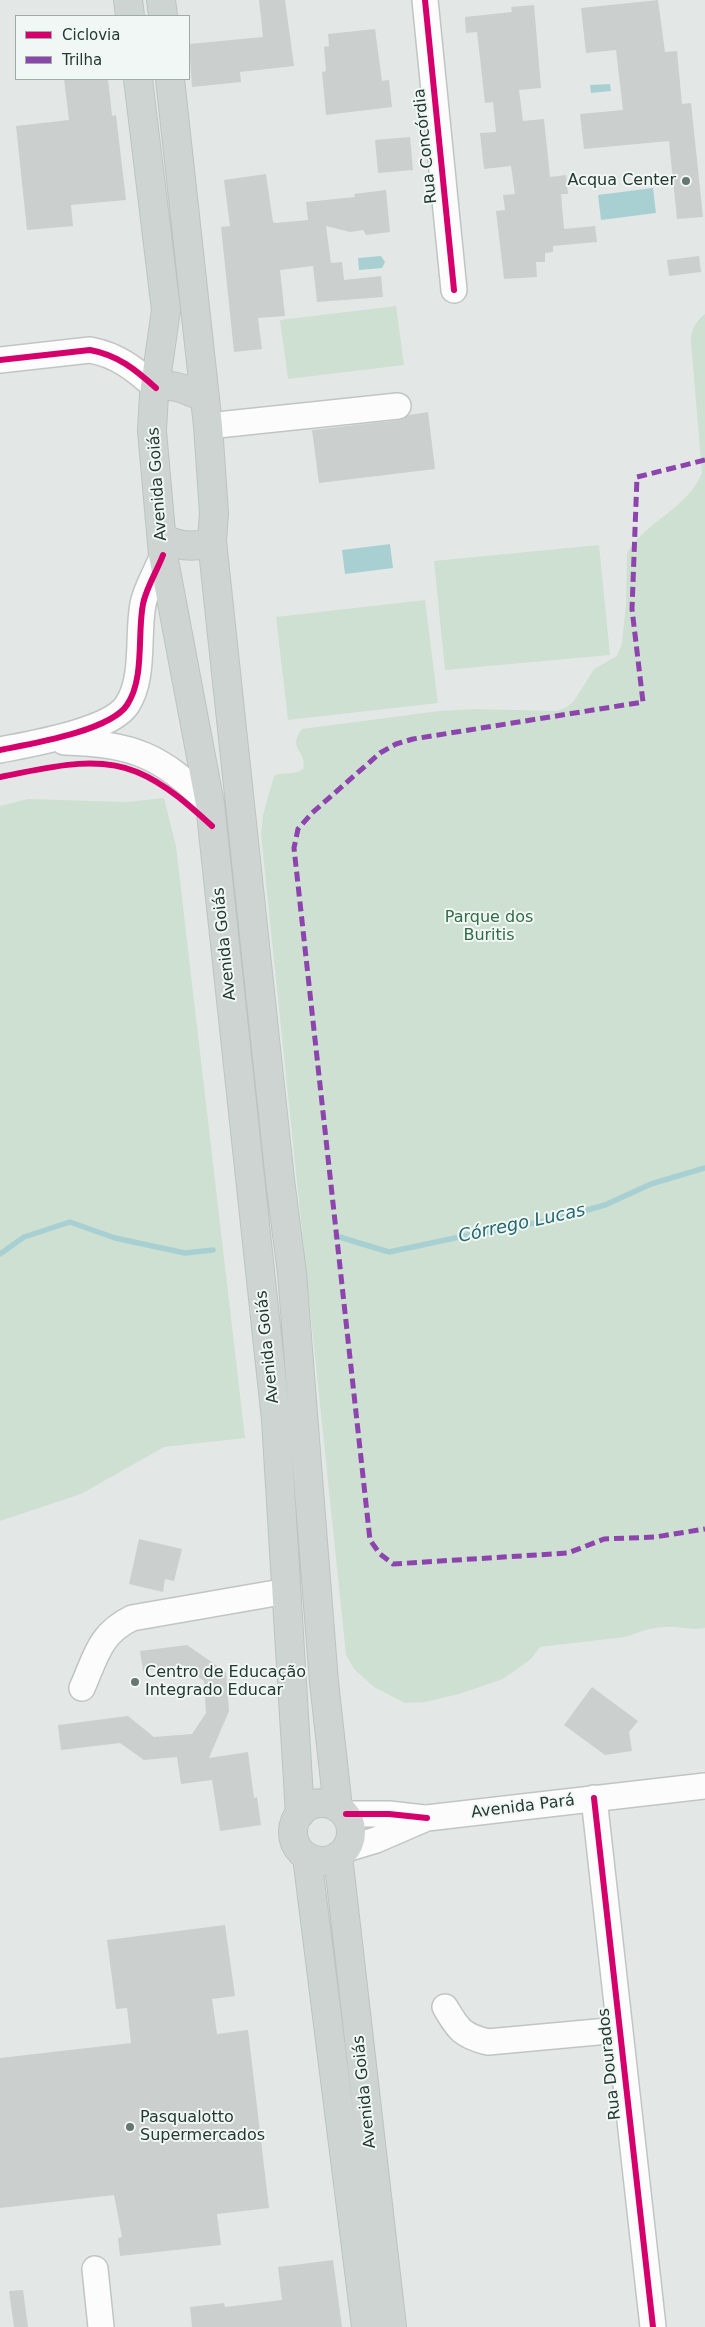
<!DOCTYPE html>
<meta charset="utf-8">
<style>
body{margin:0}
#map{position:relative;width:705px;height:2327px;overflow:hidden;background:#e3e8e6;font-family:"DejaVu Sans",sans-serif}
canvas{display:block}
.legend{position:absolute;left:15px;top:15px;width:175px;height:65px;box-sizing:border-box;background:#f1f7f4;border:1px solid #9faba6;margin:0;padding:6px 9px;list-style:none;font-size:15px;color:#233932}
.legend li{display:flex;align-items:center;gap:10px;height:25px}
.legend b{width:25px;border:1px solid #9faba6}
</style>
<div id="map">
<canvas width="705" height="2327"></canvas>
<ul class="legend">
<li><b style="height:6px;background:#d6006c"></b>Ciclovia</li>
<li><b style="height:6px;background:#8e44ad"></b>Trilha</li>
</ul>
</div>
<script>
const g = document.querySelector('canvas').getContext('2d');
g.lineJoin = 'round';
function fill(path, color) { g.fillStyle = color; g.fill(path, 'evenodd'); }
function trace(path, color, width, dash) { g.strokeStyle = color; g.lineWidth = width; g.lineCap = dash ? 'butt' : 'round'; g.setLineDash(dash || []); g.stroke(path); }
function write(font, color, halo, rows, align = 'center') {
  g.font = font + ' "DejaVu Sans",sans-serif'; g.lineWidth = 4; g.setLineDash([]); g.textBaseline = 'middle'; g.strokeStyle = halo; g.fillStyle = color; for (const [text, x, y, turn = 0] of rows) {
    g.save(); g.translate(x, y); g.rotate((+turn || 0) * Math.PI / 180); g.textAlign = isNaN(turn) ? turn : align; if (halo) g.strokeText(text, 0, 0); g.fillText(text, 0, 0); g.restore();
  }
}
const green = new Path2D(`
 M 396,306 L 404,365 L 288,379 L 280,320 Z
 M 705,314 L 705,1628 C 691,1631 679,1626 665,1627 C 651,1627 638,1633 625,1637 L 540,1647 L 530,1660 L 503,1679 L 459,1694 L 425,1702 L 405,1703 L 374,1687 L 354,1669 L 346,1655 L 261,835 L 263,815 L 274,776 C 283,771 294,776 303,769 C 308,751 286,749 302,729 L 439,711 L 473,709 L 557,711 L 567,707 L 574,701 L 594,669 L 617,656 L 622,643 L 626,603 L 627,553 C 646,521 688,508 702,473 L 691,342 C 691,329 695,322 705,314 Z
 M 599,545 L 610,655 L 445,670 L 434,561 Z
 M 425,600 L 438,703 L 288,720 L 276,617 Z
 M 164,798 L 176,846 L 245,1438 L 164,1447 L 81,1494 L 0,1521 L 0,806 L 28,799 L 126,802 Z`);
const water = new Path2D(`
 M 610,84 L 611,91 L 591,93 L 590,85 Z
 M 653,188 L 656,213 L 601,220 L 598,195 Z
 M 381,256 L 385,262 L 382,268 L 359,270 L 358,258 Z
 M 390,544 L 393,568 L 345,574 L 342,550 Z`);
const stream = new Path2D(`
 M 336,1236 L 389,1252 L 469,1235 L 551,1220 L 605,1205 L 651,1184 L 705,1168
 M 0,1254 L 24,1237 L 70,1222 L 115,1238 L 185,1253 L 213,1250`);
const building = new Path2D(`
 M 259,0 L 285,0 L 294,66 L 240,72 L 241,82 L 192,87 L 189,44 L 263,37 Z
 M 658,0 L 665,52 L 677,51 L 682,104 L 691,103 L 703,217 L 677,219 L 669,141 L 584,149 L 580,114 L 623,110 L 616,50 L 586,53 L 581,8 Z
 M 534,5 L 541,88 L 519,90 L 523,121 L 544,119 L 550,177 L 566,175 L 568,194 L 561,194 L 564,229 L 595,226 L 597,242 L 553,246 L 553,252 L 545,253 L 545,262 L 536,262 L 537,277 L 504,279 L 496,211 L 505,210 L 503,195 L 515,194 L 511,166 L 484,169 L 480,133 L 496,132 L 493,102 L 485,103 L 477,32 L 466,33 L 465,17 L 512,12 L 511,7 Z
 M 375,29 L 382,81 L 389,80 L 392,107 L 326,115 L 322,72 L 326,71 L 324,47 L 329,46 L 328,34 Z
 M 64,79 L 108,79 L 112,116 L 116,115 L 126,200 L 71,205 L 73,226 L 27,230 L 16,126 L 69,120 Z
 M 410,137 L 413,170 L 378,173 L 375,140 Z
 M 266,174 L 273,222 L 275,223 L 308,220 L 306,202 L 355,197 L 354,194 L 386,190 L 390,232 L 366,235 L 363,230 L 350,232 L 326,226 L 331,263 L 342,262 L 344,280 L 381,276 L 383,297 L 317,302 L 313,266 L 280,270 L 285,316 L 258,318 L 262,349 L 234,352 L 221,227 L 230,226 L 224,180 Z
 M 699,256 L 701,272 L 669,276 L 667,260 Z
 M 428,412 L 435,469 L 319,483 L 312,430 L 400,420 L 409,415 Z
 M 139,1539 L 182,1549 L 174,1581 L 165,1579 L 163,1592 L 129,1584 Z
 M 187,1645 L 226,1672 L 229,1711 L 209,1758 L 248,1752 L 254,1798 L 257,1797 L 261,1825 L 220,1831 L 212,1780 L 181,1784 L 177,1757 L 144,1760 L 120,1743 L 61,1750 L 58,1725 L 128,1716 L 154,1737 L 192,1734 L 206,1713 L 204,1681 L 182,1665 L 143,1671 L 140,1651 Z
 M 592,1687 L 638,1721 L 629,1732 L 632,1751 L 605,1755 L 564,1725 Z
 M 225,1925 L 235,1996 L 212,1999 L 217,2034 L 248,2030 L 269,2208 L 217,2214 L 221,2245 L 120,2256 L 118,2238 L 122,2237 L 114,2195 L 0,2208 L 0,2058 L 131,2043 L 127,2008 L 116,2009 L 107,1940 Z
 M 333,2260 L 342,2327 L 192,2327 L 190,2307 L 224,2303 L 225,2307 L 282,2300 L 278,2267 Z
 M 23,2290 L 28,2327 L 14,2327 L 9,2291 Z`);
const minor = new Path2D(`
 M 425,0 L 454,290
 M 0,360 L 90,350 C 118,355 136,370 156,388
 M 208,426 L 398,406
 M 64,742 C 134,744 160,755 210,804
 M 0,750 C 30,744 110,731 127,705 C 145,678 137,635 143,604 C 146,588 157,571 163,555
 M 82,1688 C 96,1657 99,1634 132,1618 L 287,1591
 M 594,1798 L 653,2327
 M 346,1814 L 389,1814 L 424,1818
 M 346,1849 L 376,1840 L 427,1818 L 705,1786
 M 445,2007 C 458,2029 462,2036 488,2042 L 619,2030
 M 95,2269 L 101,2327`);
const major = new Path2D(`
 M 128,0 L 130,16
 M 161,0 L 163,16
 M 138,79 L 166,310 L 154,394 L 152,431 L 163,555 L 210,804 L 276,1420 L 300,1814
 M 170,79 L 208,426 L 214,513 L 212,541 L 280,1180 L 292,1273 L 324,1682 L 338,1808
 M 156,388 C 175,382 188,391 205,398
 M 162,538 C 178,546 195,549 212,541
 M293 1832a29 29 0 1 1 58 0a29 29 0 1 1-58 0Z
 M 338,1856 L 392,2327
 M 307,1857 L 366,2327`);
const quiet = new Path2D(`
 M 705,460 L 637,477 L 632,609 L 643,702 L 413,739 L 396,744 L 380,753 L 312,813 L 298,829 L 294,848 L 370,1540 L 380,1554 L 393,1564 L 568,1553 L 604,1539 L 655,1537 L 705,1529`);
const cycleway = new Path2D(`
 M 425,0 L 454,290
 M 0,360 L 90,350 C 118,355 136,370 156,388
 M 0,750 C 30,744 110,731 127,705 C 145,678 137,635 143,604 C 146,588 157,571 163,555
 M 0,777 C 43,769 94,754 137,772 C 166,784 190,806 212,826
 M 594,1798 L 653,2327
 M 346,1814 L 389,1814 L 427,1818`);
const markers = [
 [686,181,5,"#667671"],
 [135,1682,5,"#667671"],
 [130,2127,5,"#667671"]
];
const streetNames = [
 ["Rua Concórdia",426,146,-96],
 ["Avenida Goiás",158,484,-94],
 ["Avenida Goiás",225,944,-96],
 ["Avenida Goiás",268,1347,-96],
 ["Avenida Pará",523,1807,-7],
 ["Rua Dourados",610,2064,-96],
 ["Avenida Goiás",365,2092,-96]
];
const poiNames = [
 ["Acqua Center",676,181,"right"],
 ["Centro de Educação",145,1673],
 ["Integrado Educar",145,1691],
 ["Pasqualotto",140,2118],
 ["Supermercados",140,2136]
];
const parkNames = [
 ["Parque dos",489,918],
 ["Buritis",489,936]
];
const waterNames = [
 ["Córrego Lucas",522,1224,-12]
];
fill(green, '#cee0d2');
fill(water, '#a8d0d2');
trace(stream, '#a8d0d2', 5.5);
fill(building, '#cbcfcd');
trace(minor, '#c0c5c3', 28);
trace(major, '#bcc4c2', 30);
trace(minor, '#fbfcfb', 25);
trace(major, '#ced4d2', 28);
trace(quiet, '#8e44ad', 5, [10, 5]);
trace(cycleway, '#d6006c', 6);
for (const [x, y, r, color] of markers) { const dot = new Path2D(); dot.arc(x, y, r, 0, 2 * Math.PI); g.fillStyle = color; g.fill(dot); trace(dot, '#f1f7f4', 2); }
write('16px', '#233932', '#f1f7f4', streetNames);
write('16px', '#233932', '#f1f7f4', poiNames, 'left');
write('16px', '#316c44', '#f1f7f4', parkNames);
write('italic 18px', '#23696f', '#f1f7f4', waterNames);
</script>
